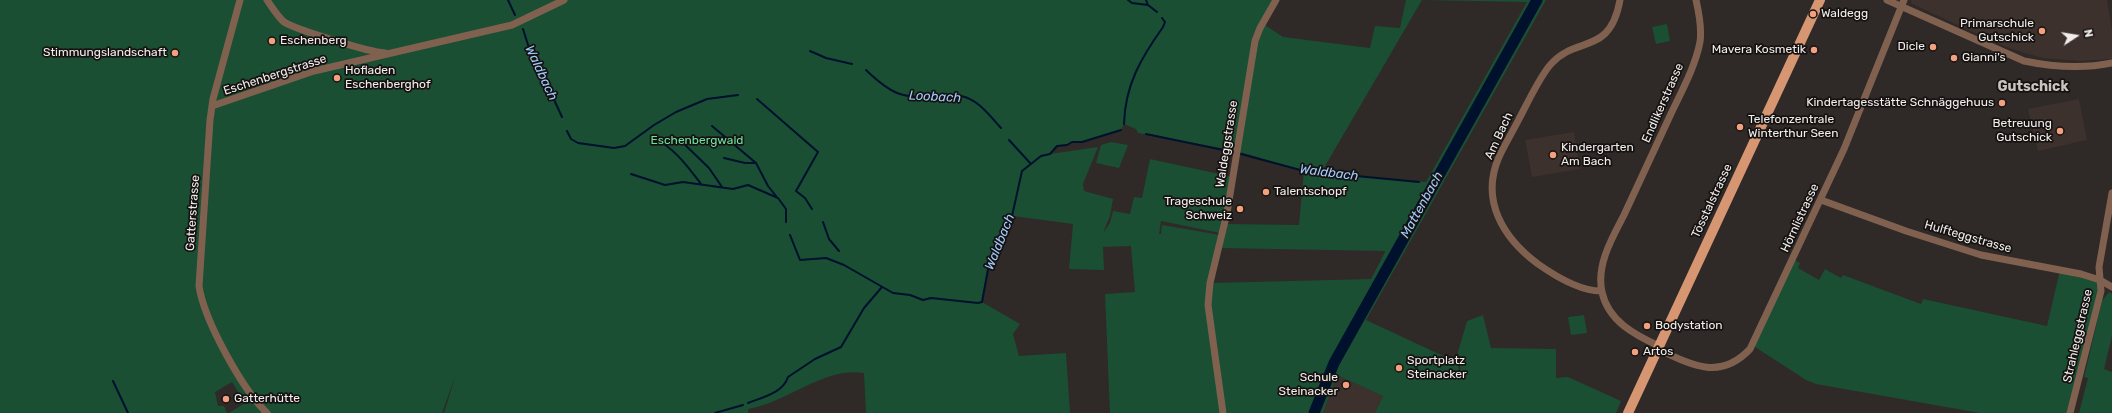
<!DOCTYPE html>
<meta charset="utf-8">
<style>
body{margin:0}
#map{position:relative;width:2112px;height:413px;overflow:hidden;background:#2f2927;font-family:Rubik,sans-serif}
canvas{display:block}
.north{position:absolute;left:2056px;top:16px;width:40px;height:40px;-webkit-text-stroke:3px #151211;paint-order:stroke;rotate:78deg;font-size:11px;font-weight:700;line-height:16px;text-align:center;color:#f1edeb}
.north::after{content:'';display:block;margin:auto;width:14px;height:18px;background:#f1edeb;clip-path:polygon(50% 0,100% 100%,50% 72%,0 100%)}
</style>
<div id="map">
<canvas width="2112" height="413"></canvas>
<div class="north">N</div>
</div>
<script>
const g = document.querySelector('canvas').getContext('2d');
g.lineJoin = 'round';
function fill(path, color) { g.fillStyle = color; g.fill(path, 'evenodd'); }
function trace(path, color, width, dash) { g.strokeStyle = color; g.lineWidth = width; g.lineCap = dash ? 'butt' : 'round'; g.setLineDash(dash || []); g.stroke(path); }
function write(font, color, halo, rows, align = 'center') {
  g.font = font + ' Rubik,sans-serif'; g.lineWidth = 3.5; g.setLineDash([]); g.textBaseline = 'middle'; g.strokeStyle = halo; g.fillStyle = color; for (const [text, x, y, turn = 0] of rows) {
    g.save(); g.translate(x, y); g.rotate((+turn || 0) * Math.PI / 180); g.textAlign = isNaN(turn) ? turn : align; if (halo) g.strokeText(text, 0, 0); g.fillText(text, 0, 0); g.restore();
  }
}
const built = new Path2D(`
 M 1911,0 L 2107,0 L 2112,31 L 2112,59 L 2080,61 L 2043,58 L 2025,53 L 2006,47 L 1912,4 Z
 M 2079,99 L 2087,140 L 2038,151 L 2028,109 Z
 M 1574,132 L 1580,169 L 1532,177 L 1525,140 Z
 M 1337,375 L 1383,396 L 1375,413 L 1323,413 Z`);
const green = new Path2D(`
 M 0,0 L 1276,0 L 1262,23 L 1283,37 L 1370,48 L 1375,26 L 1400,28 L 1406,0 L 1546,0 L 1366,320 L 1458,363 L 1459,372 L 1461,372 L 1458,352 L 1467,321 L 1483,315 L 1491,348 L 1556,349 L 1556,378 L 1568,377 L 1621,401 L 1616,413 L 1375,413 L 1383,396 L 1337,375 L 1323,413 L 1110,413 L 1105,294 L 1135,292 L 1131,246 L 1103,247 L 1104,270 L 1069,269 L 1073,224 L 1013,216 L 1003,235 L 1000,248 L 989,264 L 982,302 L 1020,324 L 1013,334 L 1019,356 L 1066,353 L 1070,413 L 866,413 L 864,373 C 823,367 789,402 748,409 L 748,413 L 444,413 L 456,374 L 442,413 L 229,413 L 245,403 L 232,382 L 215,392 L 218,406 L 224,406 L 227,413 L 0,413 ZM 1422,0 L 1527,2 L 1426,182 L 1321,173 ZM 1124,124 L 1136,129 L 1138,133 L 1237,151 L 1304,171 L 1299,225 L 1225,224 L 1221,235 L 1162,225 L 1161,234 L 1159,234 L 1161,221 L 1220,233 L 1233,177 L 1150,159 L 1142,198 L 1134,197 L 1130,214 L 1113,211 L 1110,223 L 1103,233 L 1110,216 L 1113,199 L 1084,191 L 1083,184 L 1098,147 L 1050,154 L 1057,146 L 1067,145 L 1072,142 L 1082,142 L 1121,130 ZM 1218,248 L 1385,251 L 1385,252 L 1371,279 L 1211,283 Z
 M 1667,24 L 1670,41 L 1656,44 L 1652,27 Z
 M 1111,142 L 1128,145 L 1119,168 L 1096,163 L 1101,145 Z
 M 1793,259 L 1800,263 L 1798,268 L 1819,280 L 1825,269 L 1841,278 L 1843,275 L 1921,304 L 1923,299 L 2047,326 L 2060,270 L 2100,280 L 2101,291 L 2070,413 L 1980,413 L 1816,384 L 1806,380 L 1752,345 Z
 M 2109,292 L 2112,294 L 2112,336 L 2104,369 L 2112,372 L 2112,413 L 2079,413 L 2088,378 L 2084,377 L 2102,301 Z
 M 1584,315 L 1587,333 L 1571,335 L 1568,317 Z`);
const stream = new Path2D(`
 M 508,0 L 515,15
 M 1128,0 L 1132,3 L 1148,5
 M 1146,0 L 1148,5 L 1157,12
 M 523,29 L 529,48 L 538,63 L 542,76 L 546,82 L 562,117
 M 810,51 L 826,58 L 852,64
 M 866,70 C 891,94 902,99 937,97 C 944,96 954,94 961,96 C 978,99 990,116 1001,128
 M 757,99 L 818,152 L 796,191 L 805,198 L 812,209
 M 1124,124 C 1125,85 1141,58 1163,27 L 1165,22 L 1162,18
 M 712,126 L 756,163 L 768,186 L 776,196
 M 567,131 L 571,139 L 578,143 L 614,148 L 625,146 L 654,125 L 676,112 L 707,99 L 738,95
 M 1146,134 L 1233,152
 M 678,138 L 709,168 L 722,187
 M 1009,140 L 1031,164
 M 661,142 C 678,153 689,168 701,184
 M 1241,154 L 1304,171 L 1419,182
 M 724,158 L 745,163 L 756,163
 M 631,174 L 665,185 L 683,182 L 733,189 L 748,185 L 778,198 L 786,209 L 786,222
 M 1432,183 L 1435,183
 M 823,222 L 829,239 L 839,251
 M 790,235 L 800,260 L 826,258 L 844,265 L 893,293 L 910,295 L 923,300 L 931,298 L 978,303 L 982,302 L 989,264 L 1000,248 L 1003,235 L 1012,216 L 1022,171 L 1041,156 L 1050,154 L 1057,146 L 1067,145 L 1072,142 L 1082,142 L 1121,130
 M 113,381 L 128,413
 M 748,403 C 763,397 783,393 788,377 L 815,359 L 841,347 L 864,308 L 882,287
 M 715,413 L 743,405`);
const river = new Path2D(`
 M 1314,413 L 1334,363 L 1537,0`);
const minor = new Path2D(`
 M 240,0 L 213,99 L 210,120 L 199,286 C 204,320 242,389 267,413
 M 267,0 C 272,7 277,16 284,22 C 297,30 369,52 385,53
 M 1887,0 L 2024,61 C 2053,67 2083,69 2112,63
 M 212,106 L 314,71 L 512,25 L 564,0
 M 1821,200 L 1906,231 L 1981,255 L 2081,274 L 2100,280 L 2112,287
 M 1601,291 C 1580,291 1555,276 1538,264 C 1503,238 1480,200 1499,157 C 1505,144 1513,131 1519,119 C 1527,104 1540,76 1551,64 C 1577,35 1610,56 1620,0
 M 1659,346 C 1635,335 1608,321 1602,292 C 1596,265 1612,238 1624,215 C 1639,183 1654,150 1669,118 C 1680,94 1695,68 1700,42 C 1702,28 1699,13 1696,0
 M 1658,349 C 1691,365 1720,381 1750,349 L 1844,149 L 1904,0
 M 1223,413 L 1208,305 L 1210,283 L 1227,213 L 1255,41 L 1260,28 L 1276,0
 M 2070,413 L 2101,291 L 2099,267 L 2112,193`);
const primary = new Path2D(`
 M 1628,413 L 1820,0`);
const markers = [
 [1813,14,4,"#f2a07e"],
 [2042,31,4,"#f2a07e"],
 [272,41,4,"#f2a07e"],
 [1933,47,4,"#f2a07e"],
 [1814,50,4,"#f2a07e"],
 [175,53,4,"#f2a07e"],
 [1954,58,4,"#f2a07e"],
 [337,78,4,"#f2a07e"],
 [2002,103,4,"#f2a07e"],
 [1740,127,4,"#f2a07e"],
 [2060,131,4,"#f2a07e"],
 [1553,155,4,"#f2a07e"],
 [1266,192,4,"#f2a07e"],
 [1240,209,4,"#f2a07e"],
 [1647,326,4,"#f2a07e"],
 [1635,352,4,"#f2a07e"],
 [1399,368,4,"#f2a07e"],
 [1346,385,4,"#f2a07e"],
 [226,399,4,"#f2a07e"]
];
const poiNames = [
 ["Waldegg",1821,14],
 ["Primarschule",2034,24,"right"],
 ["Gutschick",2034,38,"right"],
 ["Eschenberg",280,41],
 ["Dicle",1925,47,"right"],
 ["Mavera Kosmetik",1806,50,"right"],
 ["Stimmungslandschaft",167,53,"right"],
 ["Gianni's",1962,58],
 ["Hofladen",345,71],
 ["Eschenberghof",345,85],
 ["Kindertagesstätte Schnäggehuus",1994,103,"right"],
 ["Telefonzentrale",1748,120],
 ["Winterthur Seen",1748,134],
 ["Betreuung",2052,124,"right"],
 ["Gutschick",2052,138,"right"],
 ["Kindergarten",1561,148],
 ["Am Bach",1561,162],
 ["Talentschopf",1274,192],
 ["Trageschule",1232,202,"right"],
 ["Schweiz",1232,216,"right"],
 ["Bodystation",1655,326],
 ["Artos",1643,352],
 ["Sportplatz",1407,361],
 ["Steinacker",1407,375],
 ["Schule",1338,378,"right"],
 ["Steinacker",1338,392,"right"],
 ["Gatterhütte",234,399]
];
const streetNames = [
 ["Eschenbergstrasse",275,75,-18],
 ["Endlikerstrasse",1663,103,-66],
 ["Am Bach",1499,136,-65],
 ["Waldeggstrasse",1227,144,-81],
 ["Tösstalstrasse",1712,201,-65],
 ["Gatterstrasse",193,213,-86],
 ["Hörnlistrasse",1800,218,-65],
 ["Hulfteggstrasse",1968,237,16],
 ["Strahleggstrasse",2078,336,-77]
];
const parkNames = [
 ["Eschenbergwald",697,141]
];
const waterNames = [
 ["Waldbach",541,73,65],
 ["Loobach",935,97,3],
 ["Waldbach",1329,173,7],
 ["Mattenbach",1422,205,-61],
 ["Waldbach",1000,242,-68]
];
const quarterNames = [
 ["Gutschick",2033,87]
];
fill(built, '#3d312d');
fill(green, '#1a4f33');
trace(stream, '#00112d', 2);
trace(river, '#00112d', 11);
trace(minor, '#806150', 7);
trace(primary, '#d69671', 10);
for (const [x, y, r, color] of markers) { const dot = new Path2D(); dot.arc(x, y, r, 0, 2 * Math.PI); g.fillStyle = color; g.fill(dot); trace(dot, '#151211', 1.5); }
write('12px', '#f1edeb', '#151211', poiNames, 'left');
write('12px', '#f1edeb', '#151211', streetNames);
write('12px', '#71e1a1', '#151211', parkNames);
write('italic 13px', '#a1cbfd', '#151211', waterNames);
write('bold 14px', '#cac2bf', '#151211', quarterNames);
</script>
